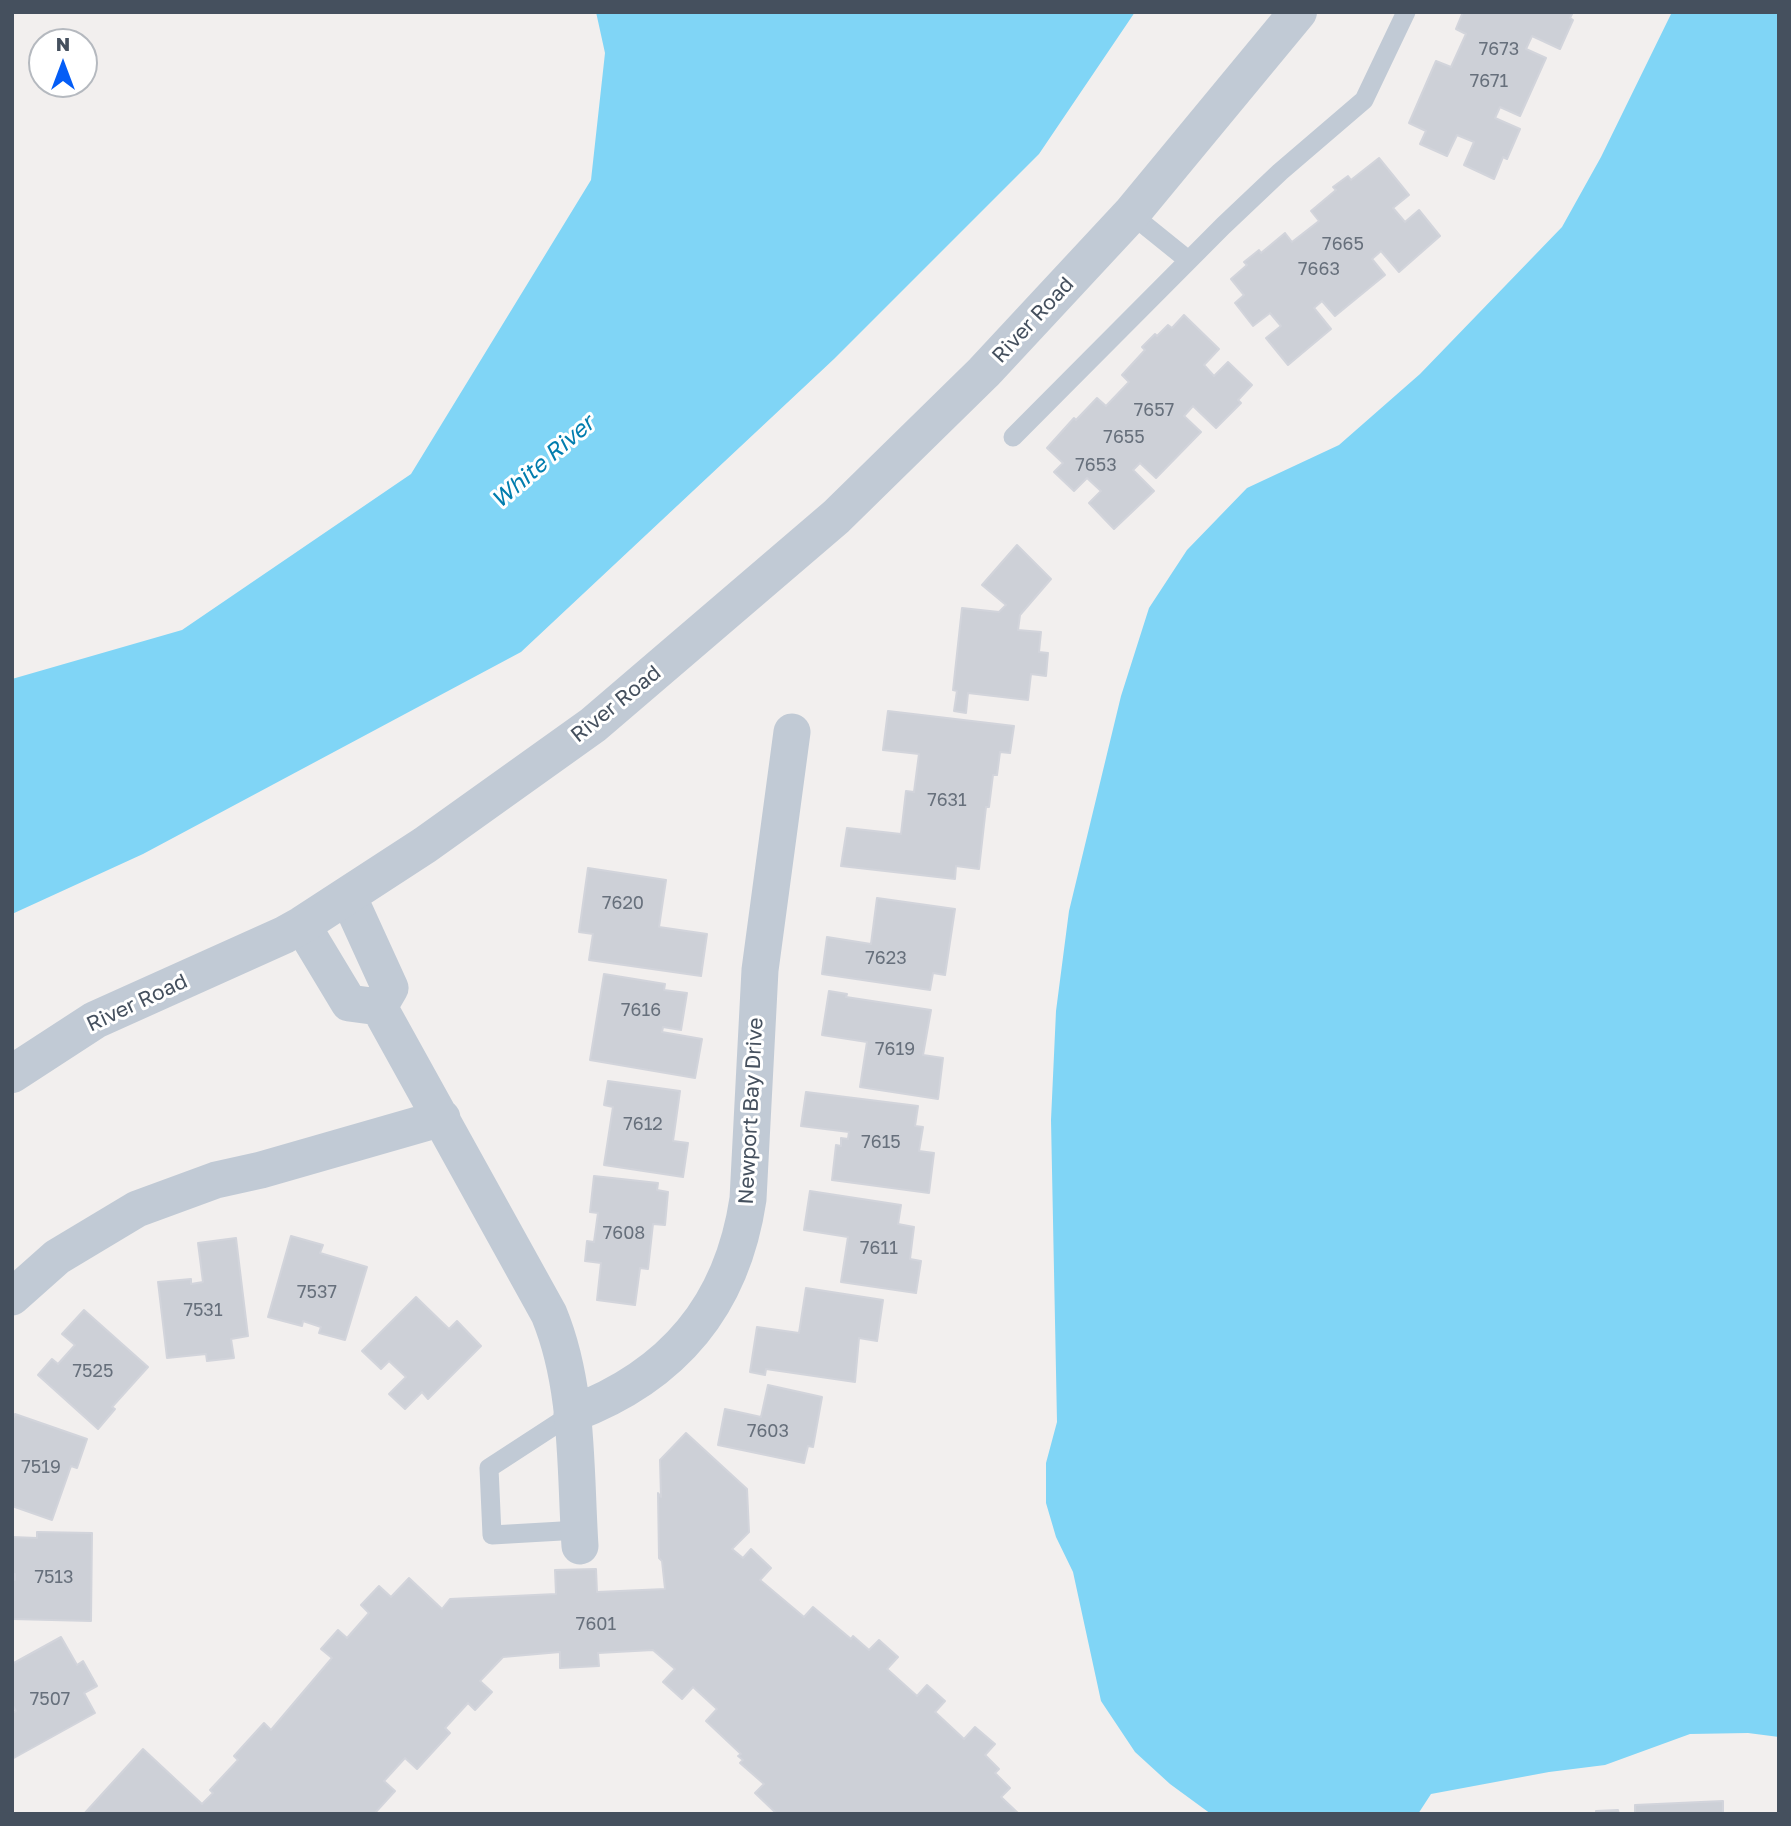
<!DOCTYPE html>
<style>
body{margin:0}
#map{position:relative;width:1791px;height:1826px;overflow:hidden;background:#f2efee;font-family:"Golos Text",sans-serif}
canvas{display:block}
.frame{position:absolute;inset:0;border:14px solid #45505e;pointer-events:none}
.north{position:absolute;left:28px;top:28px;width:70px;height:70px;box-sizing:border-box;background:#fff;border:2px solid #b5b9bf;border-radius:50%;rotate:0deg;font-size:19px;font-weight:700;line-height:28px;text-align:center;color:#45505e}
.north::after{content:'';display:block;margin:auto;width:24px;height:32px;background:#045df6;clip-path:polygon(50% 0,100% 100%,50% 72%,0 100%)}
</style>
<div id="map">
<canvas width="1791" height="1826"></canvas>
<div class="frame"></div>
<div class="north">N</div>
</div>
<script>
const g = document.querySelector('canvas').getContext('2d');
g.lineJoin = 'round';
function fill(path, color) { g.fillStyle = color; g.fill(path, 'evenodd'); }
function trace(path, color, width, dash) { g.strokeStyle = color; g.lineWidth = width; g.lineCap = dash ? 'butt' : 'round'; g.setLineDash(dash || []); g.stroke(path); }
function write(font, color, halo, rows, align = 'center') {
  g.font = font + ' "Golos Text",sans-serif'; g.lineWidth = 6; g.setLineDash([]); g.textBaseline = 'middle'; g.strokeStyle = halo; g.fillStyle = color; for (const [text, x, y, turn = 0] of rows) {
    g.save(); g.translate(x, y); g.rotate((+turn || 0) * Math.PI / 180); g.textAlign = isNaN(turn) ? turn : align; if (halo) g.strokeText(text, 0, 0); g.fillText(text, 0, 0); g.restore();
  }
}
const water = new Path2D(`
 M 596,12 L 1135,12 L 1039,154 L 834,359 L 521,652 L 143,854 L 12,914 L 12,679 L 182,630 L 411,474 L 591,180 L 605,53 Z
 M 1672,12 L 1779,12 L 1779,1737 L 1748,1733 L 1690,1734 L 1605,1765 L 1549,1772 L 1431,1794 L 1418,1814 L 1211,1814 L 1170,1784 L 1135,1752 L 1101,1701 L 1073,1572 L 1056,1537 L 1046,1503 L 1046,1463 L 1057,1422 L 1051,1120 L 1056,1011 L 1069,911 L 1121,696 L 1149,608 L 1187,550 L 1247,488 L 1339,445 L 1420,374 L 1562,227 L 1601,157 Z`);
const building = new Path2D(`
 M 1463,12 L 1573,12 L 1570,18 L 1573,20 L 1560,49 L 1532,36 L 1526,49 L 1546,58 L 1520,116 L 1500,107 L 1495,118 L 1520,129 L 1507,159 L 1503,157 L 1494,179 L 1464,165 L 1474,142 L 1457,135 L 1447,156 L 1420,144 L 1426,131 L 1409,123 L 1436,61 L 1451,67 L 1466,34 L 1456,29 Z
 M 1379,158 L 1409,195 L 1393,208 L 1405,222 L 1419,210 L 1440,236 L 1399,272 L 1381,251 L 1372,259 L 1385,275 L 1335,316 L 1322,301 L 1314,308 L 1331,329 L 1288,365 L 1266,338 L 1281,326 L 1270,313 L 1253,326 L 1235,303 L 1244,295 L 1231,279 L 1247,265 L 1244,262 L 1259,250 L 1261,253 L 1285,233 L 1292,242 L 1319,221 L 1311,211 L 1336,190 L 1333,187 L 1348,176 L 1351,180 Z
 M 1184,315 L 1219,349 L 1204,365 L 1214,376 L 1228,362 L 1252,385 L 1238,400 L 1241,403 L 1216,428 L 1193,406 L 1184,416 L 1201,432 L 1156,478 L 1140,463 L 1133,470 L 1154,491 L 1114,529 L 1089,503 L 1101,491 L 1087,478 L 1074,491 L 1054,472 L 1063,463 L 1047,448 L 1074,418 L 1076,420 L 1097,398 L 1106,406 L 1129,382 L 1122,375 L 1145,350 L 1142,347 L 1155,334 L 1157,336 L 1168,325 L 1172,328 Z
 M 1017,545 L 1051,579 L 1020,615 L 1018,630 L 1041,632 L 1039,652 L 1048,653 L 1046,676 L 1031,674 L 1028,700 L 968,693 L 966,713 L 954,711 L 957,691 L 953,690 L 962,608 L 999,612 L 1006,605 L 982,585 Z
 M 888,711 L 1014,726 L 1010,753 L 1000,752 L 997,775 L 993,775 L 989,807 L 986,807 L 979,869 L 956,866 L 955,879 L 841,866 L 847,828 L 901,834 L 906,791 L 914,792 L 919,754 L 883,750 Z
 M 588,868 L 666,880 L 659,927 L 707,934 L 701,976 L 589,960 L 593,934 L 579,932 Z
 M 877,898 L 955,909 L 945,975 L 933,973 L 930,990 L 822,974 L 827,937 L 871,944 Z
 M 604,974 L 665,984 L 664,990 L 687,993 L 681,1030 L 663,1027 L 662,1032 L 702,1039 L 695,1078 L 590,1060 Z
 M 829,991 L 847,994 L 846,997 L 931,1010 L 923,1055 L 943,1058 L 938,1099 L 860,1087 L 867,1042 L 822,1035 Z
 M 608,1081 L 680,1091 L 673,1141 L 688,1143 L 683,1177 L 604,1165 L 613,1107 L 604,1105 Z
 M 806,1092 L 918,1106 L 915,1126 L 923,1127 L 919,1151 L 934,1153 L 929,1193 L 832,1180 L 836,1145 L 841,1146 L 841,1138 L 848,1139 L 849,1132 L 801,1126 Z
 M 594,1176 L 658,1183 L 657,1190 L 668,1192 L 665,1225 L 653,1224 L 648,1269 L 640,1268 L 635,1305 L 597,1300 L 601,1263 L 585,1261 L 587,1241 L 594,1242 L 598,1213 L 590,1212 Z
 M 810,1191 L 901,1205 L 898,1224 L 914,1227 L 910,1259 L 921,1261 L 916,1293 L 841,1282 L 848,1237 L 804,1230 Z
 M 291,1236 L 323,1245 L 320,1253 L 367,1267 L 345,1340 L 319,1333 L 321,1327 L 303,1321 L 302,1326 L 268,1317 Z
 M 236,1238 L 248,1336 L 231,1339 L 234,1358 L 207,1361 L 206,1354 L 167,1358 L 158,1282 L 191,1279 L 191,1284 L 203,1282 L 198,1243 Z
 M 806,1288 L 883,1300 L 877,1341 L 859,1338 L 855,1382 L 766,1369 L 765,1375 L 750,1372 L 757,1327 L 799,1333 Z
 M 416,1297 L 449,1329 L 457,1321 L 481,1346 L 428,1399 L 422,1392 L 405,1409 L 389,1394 L 406,1377 L 389,1361 L 381,1369 L 362,1351 Z
 M 84,1310 L 148,1367 L 112,1407 L 115,1409 L 98,1429 L 38,1375 L 52,1359 L 58,1364 L 75,1345 L 62,1334 Z
 M 768,1385 L 822,1397 L 813,1447 L 808,1446 L 804,1463 L 718,1445 L 725,1409 L 761,1417 Z
 M 15,1414 L 87,1439 L 77,1468 L 71,1466 L 52,1520 L 12,1506 L 12,1421 Z
 M 686,1433 L 747,1489 L 749,1532 L 732,1549 L 743,1558 L 751,1549 L 771,1568 L 760,1580 L 804,1617 L 813,1607 L 851,1639 L 853,1636 L 869,1650 L 879,1640 L 898,1657 L 887,1669 L 917,1696 L 927,1685 L 945,1701 L 935,1712 L 964,1739 L 975,1727 L 995,1744 L 985,1755 L 999,1769 L 995,1773 L 1010,1788 L 1001,1797 L 1019,1814 L 777,1814 L 755,1793 L 764,1784 L 740,1763 L 743,1760 L 738,1756 L 741,1754 L 706,1721 L 717,1709 L 693,1687 L 682,1699 L 663,1682 L 675,1669 L 653,1650 L 598,1653 L 599,1666 L 560,1668 L 560,1652 L 503,1657 L 480,1681 L 492,1692 L 475,1710 L 468,1703 L 445,1728 L 450,1733 L 417,1769 L 405,1758 L 384,1781 L 395,1791 L 374,1814 L 84,1814 L 143,1749 L 202,1804 L 213,1793 L 210,1790 L 238,1760 L 234,1756 L 264,1723 L 271,1730 L 332,1658 L 321,1649 L 338,1630 L 347,1638 L 369,1613 L 361,1605 L 379,1586 L 391,1597 L 409,1578 L 442,1609 L 450,1599 L 556,1594 L 555,1570 L 596,1569 L 597,1592 L 665,1589 L 662,1561 L 659,1558 L 658,1493 L 661,1497 L 660,1460 Z
 M 37,1532 L 92,1533 L 91,1621 L 12,1619 L 12,1580 L 15,1580 L 15,1574 L 12,1574 L 12,1537 L 37,1538 Z
 M 61,1637 L 77,1665 L 83,1661 L 97,1686 L 84,1693 L 95,1713 L 12,1759 L 12,1713 L 16,1711 L 12,1704 L 12,1664 Z
 M 1723,1801 L 1723,1814 L 1635,1814 L 1635,1805 Z
 M 1618,1810 L 1619,1814 L 1596,1814 L 1596,1811 Z`);
const service = new Path2D(`
 M 1131,214 L 1188,260
 M 1013,437 L 1223,226 L 1280,172 L 1364,100 L 1406,12
 M 572,1414 L 489,1468 L 492,1535 L 579,1530`);
const minor = new Path2D(`
 M 348,896 L 390,988 L 379,1007
 M 302,925 L 349,1003 L 379,1007
 M 379,1007 L 549,1314 C 579,1387 575,1469 580,1546
 M 12,1297 L 57,1257 L 137,1209 L 216,1180 L 261,1170 L 442,1118
 M 572,1414 C 673,1376 732,1306 748,1199 L 760,970 L 792,732`);
const tertiary = new Path2D(`
 M 12,1074 L 95,1020 L 284,935 L 302,925 L 425,845 L 593,725 L 836,517 L 984,372 L 1131,214 L 1298,12`);
const numberNames = [
 ["7673",1499,49],
 ["7671",1489,81],
 ["7665",1343,244],
 ["7663",1319,269],
 ["7657",1154,410],
 ["7655",1124,437],
 ["7653",1096,465],
 ["7631",947,800],
 ["7620",623,903],
 ["7623",886,958],
 ["7616",641,1010],
 ["7619",895,1049],
 ["7612",643,1124],
 ["7615",881,1142],
 ["7608",624,1233],
 ["7611",879,1248],
 ["7537",317,1292],
 ["7531",203,1310],
 ["7525",93,1371],
 ["7603",768,1431],
 ["7519",41,1467],
 ["7513",54,1577],
 ["7601",596,1624],
 ["7507",50,1699]
];
const streetNames = [
 ["River Road",1033,320,-47],
 ["River Road",616,704,-39],
 ["River Road",137,1003,-25],
 ["Newport Bay Drive",751,1111,-87]
];
const waterNames = [
 ["White River",543,462,-41]
];
fill(water, '#80d5f6');
fill(building, '#cdd0d7');
trace(building, '#d2d4db', 2);
trace(service, '#c1cad5', 19);
trace(minor, '#c1cad5', 37);
trace(tertiary, '#c1cad5', 38);
write('18px', '#67707c', null, numberNames);
write('21px', '#45505e', '#fff', streetNames);
write('italic 23px', '#017dae', '#fff', waterNames);
</script>
